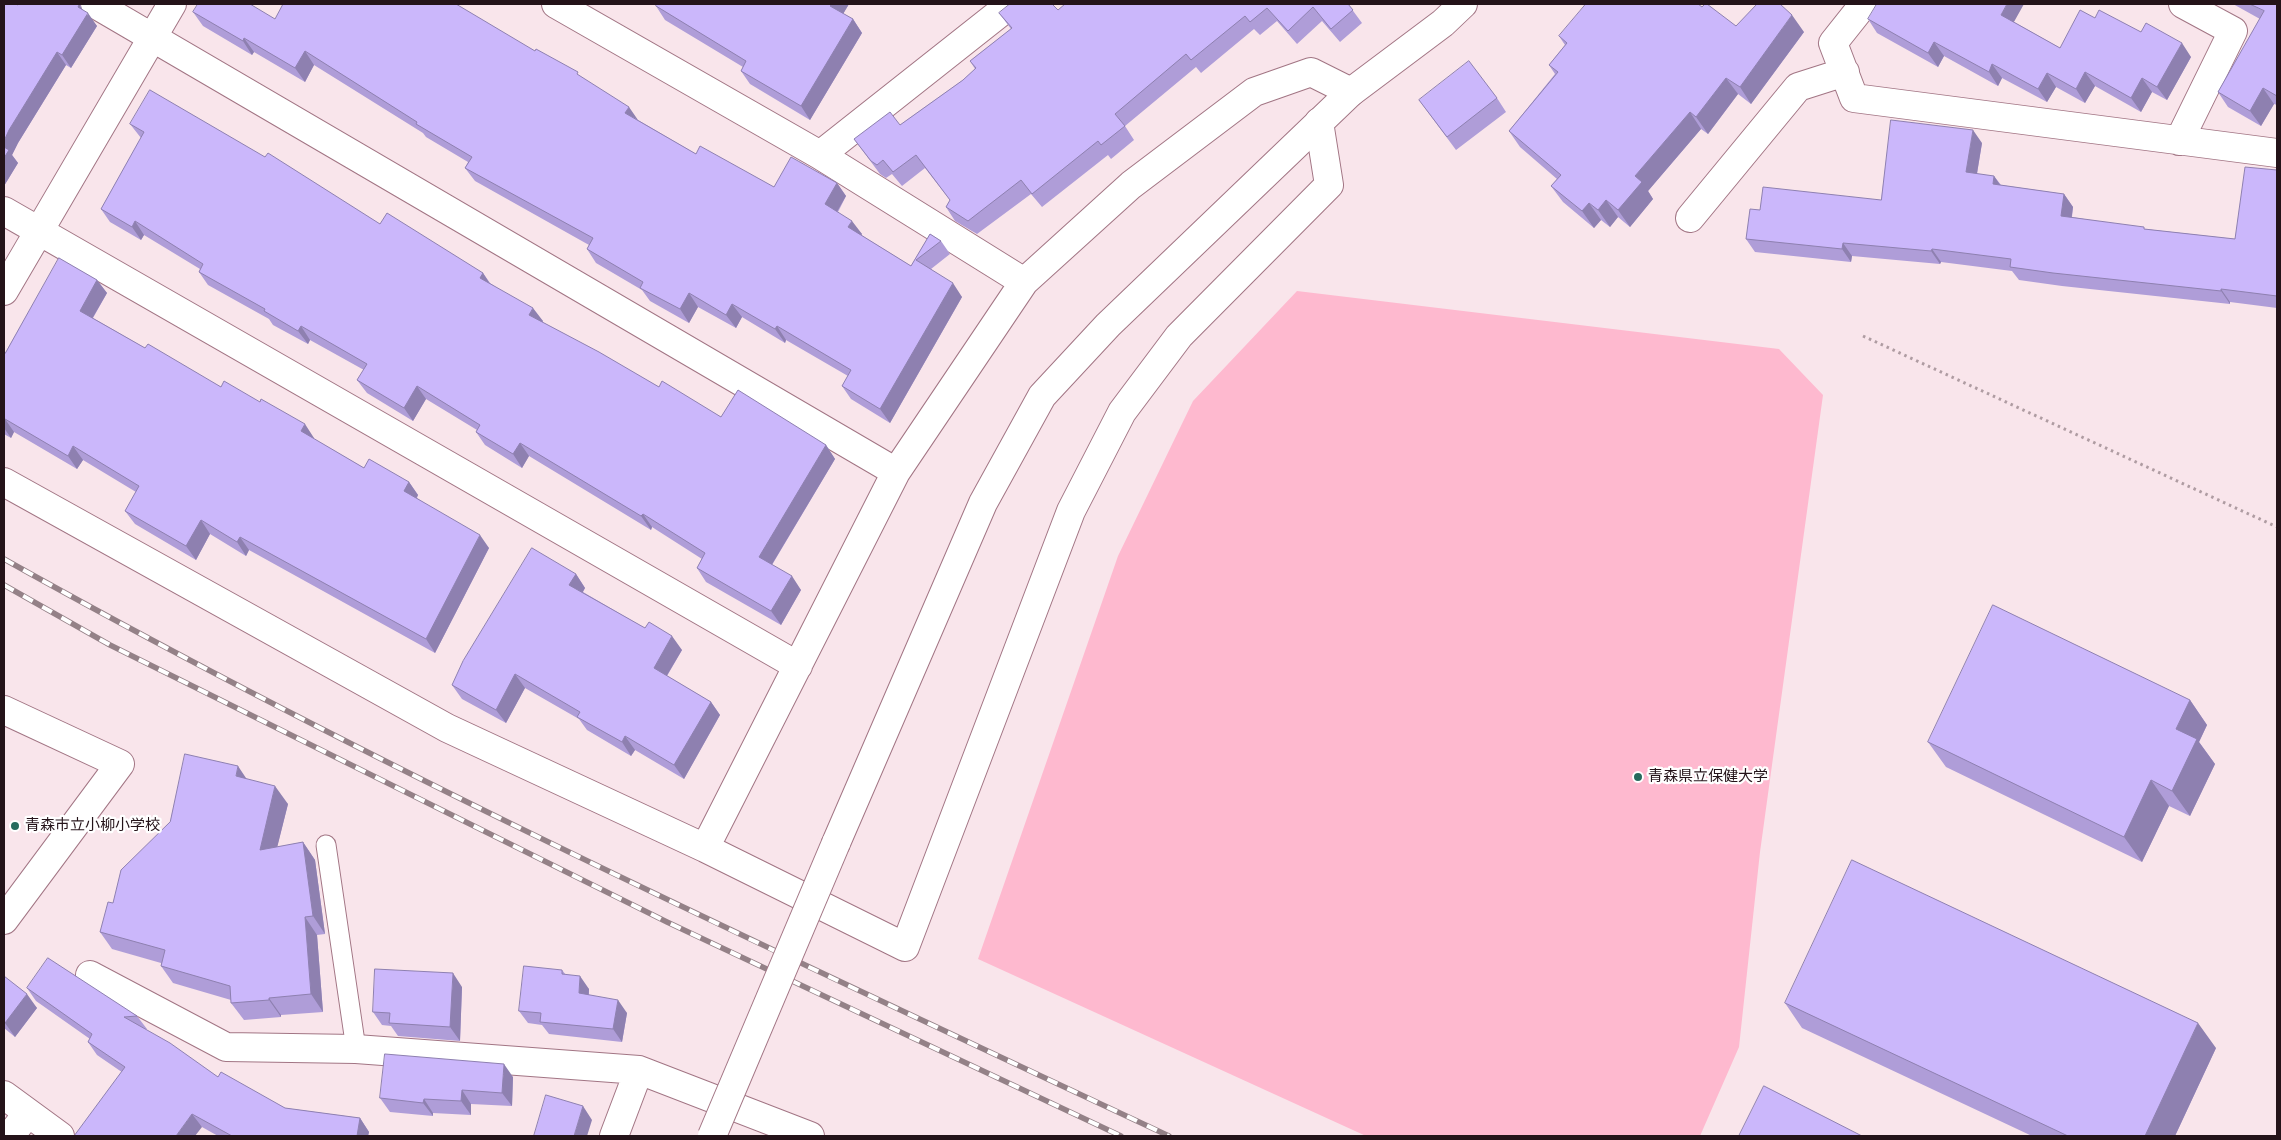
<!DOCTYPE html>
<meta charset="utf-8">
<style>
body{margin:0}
#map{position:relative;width:2281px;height:1140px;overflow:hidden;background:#f9e5eb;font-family:"Fira Sans",sans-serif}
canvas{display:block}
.frame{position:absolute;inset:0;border:5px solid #241319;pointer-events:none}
</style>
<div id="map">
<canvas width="2281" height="1140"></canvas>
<div class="frame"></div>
</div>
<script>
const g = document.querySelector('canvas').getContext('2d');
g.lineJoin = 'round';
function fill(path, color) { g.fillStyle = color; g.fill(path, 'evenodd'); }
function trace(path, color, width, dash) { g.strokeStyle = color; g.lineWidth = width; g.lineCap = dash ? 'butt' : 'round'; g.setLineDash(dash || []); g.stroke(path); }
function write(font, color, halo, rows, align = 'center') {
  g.font = font + ' "Fira Sans","Noto Sans JP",sans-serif'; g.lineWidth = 4.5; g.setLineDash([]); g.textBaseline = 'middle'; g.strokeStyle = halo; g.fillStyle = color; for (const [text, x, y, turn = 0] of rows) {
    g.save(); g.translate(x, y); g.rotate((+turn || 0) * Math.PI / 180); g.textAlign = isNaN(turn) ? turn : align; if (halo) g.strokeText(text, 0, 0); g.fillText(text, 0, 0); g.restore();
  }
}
const green = new Path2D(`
 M 1297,291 L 1779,349 L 1823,395 L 1760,852 L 1739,1047 L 1700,1136 L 1366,1136 L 978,959 L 1118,556 L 1193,401 Z`);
const path = new Path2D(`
 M 1863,336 L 2277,527`);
const service = new Path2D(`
 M 326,845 L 356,1049`);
const minor = new Path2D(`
 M 95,4 L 896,472
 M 556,4 L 820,155 L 1024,282 L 1131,185 L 1254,92 L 1311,72 L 1351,92
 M 1864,4 L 1833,43 L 1854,98 L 2277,153
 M 2179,141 L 2233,31 L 2183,4
 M 820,155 L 1011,4
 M 4,211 L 798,666
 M 1690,218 L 1798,87 L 1845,72
 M 4,291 L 172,4
 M 4,482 L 447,728 L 705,848 L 905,947 L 1071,511 L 1122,412 L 1179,336 L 1329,185 L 1319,122
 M 4,710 L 120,764 L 4,920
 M 705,848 L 896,472 L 1024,282
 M 90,975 L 226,1047 L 356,1049 L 639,1070 L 810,1136
 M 4,1095 L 60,1136
 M 10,1136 L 28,1113
 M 614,1136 L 639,1070`);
const tertiary = new Path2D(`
 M 836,843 L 983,503 L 1042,396 L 1108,325 L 1351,92 L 1443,23 L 1463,4`);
const rail = new Path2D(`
 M 4,559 C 382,771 777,952 1169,1136
 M 4,585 L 110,645 L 667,922 L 1121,1136`);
const tertiaryBridge = new Path2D(`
 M 712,1136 L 836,843`);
const wall = new Path2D(`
 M 4,4 L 18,5 L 19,4 L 80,4 L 82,9 L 97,26 L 71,68 L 66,65 L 18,143 L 12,155 L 18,163 L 4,186 Z
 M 849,4 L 843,14 L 853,19 L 862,33 L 810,120 L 750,84 L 741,71 L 743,67 L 665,20 L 656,6 Z
 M 1348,4 L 1362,23 L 1340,42 L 1322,21 L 1297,44 L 1277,21 L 1260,35 L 1254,29 L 1201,73 L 1196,67 L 1125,126 L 1134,140 L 1111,159 L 1108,155 L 1042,207 L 1031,194 L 977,234 L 955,221 L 946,207 L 950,200 L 925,168 L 902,186 L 892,174 L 886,178 L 880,174 L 854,139 L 900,125 L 963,80 L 975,69 L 970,61 L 1011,29 L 999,13 L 1058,10 Z
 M 2233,4 L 2277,4 L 2277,105 L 2274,104 L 2261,126 L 2228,107 L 2218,92 L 2260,19 Z
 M 1702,7 L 1736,26 L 1804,32 L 1751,104 L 1738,94 L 1708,134 L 1701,129 L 1648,191 L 1653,199 L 1630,227 L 1618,217 L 1610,227 L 1601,220 L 1594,228 L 1563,202 L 1551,186 L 1557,179 L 1520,147 L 1509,131 L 1555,74 L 1549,65 L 1565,45 L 1559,36 Z
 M 193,12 L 275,19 L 535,51 L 580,76 L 638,120 L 696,154 L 774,187 L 837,183 L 846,196 L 838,212 L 862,234 L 861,235 L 911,266 L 930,234 L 941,241 L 950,254 L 931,269 L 962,297 L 890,423 L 851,399 L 842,386 L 848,376 L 786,340 L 785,343 L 742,317 L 736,328 L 698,307 L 689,323 L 650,301 L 642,290 L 596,263 L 587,249 L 589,245 L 475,181 L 465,168 L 468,162 L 426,137 L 423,133 L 314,65 L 305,82 L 254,52 L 252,55 L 203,26 Z
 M 2095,18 L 2141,32 L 2191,57 L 2167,100 L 2152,92 L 2141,112 L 2095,86 L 2085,103 L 2056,87 L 2047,102 L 2002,78 L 1998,86 L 1944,56 L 1938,67 L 1877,33 L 1868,19 L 2014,22 L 2060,48 Z
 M 1497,98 L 1506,112 L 1456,150 L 1419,100 Z
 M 130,124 L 380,224 L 483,273 L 490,283 L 543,321 L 542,322 L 659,387 L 721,417 L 826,445 L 835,459 L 772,565 L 801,590 L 781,625 L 706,582 L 697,568 L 702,559 L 652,527 L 651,530 L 529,456 L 522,468 L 485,445 L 476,432 L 477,430 L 426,399 L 413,421 L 367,393 L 357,380 L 364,370 L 310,340 L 308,344 L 273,325 L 269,319 L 208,285 L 199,272 L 200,269 L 144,235 L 141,240 L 110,222 L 101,209 L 141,138 Z
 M 1982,143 L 1977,174 L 1994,176 L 2001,185 L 2064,194 L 2073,207 L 2072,217 L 2145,229 L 2235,239 L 2277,170 L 2277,308 L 2230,302 L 2230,304 L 2062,286 L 2019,280 L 2012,271 L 1941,262 L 1940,264 L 1852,256 L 1851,262 L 1755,252 L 1746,239 L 1760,210 L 1881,200 Z
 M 97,280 L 107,293 L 93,318 L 145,348 L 221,387 L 314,438 L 314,439 L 364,468 L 409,482 L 418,495 L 417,498 L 489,548 L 435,653 L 249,550 L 246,556 L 210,534 L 196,560 L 135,524 L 125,511 L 136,492 L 83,460 L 77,469 L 14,432 L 11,438 L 4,434 L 4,352 L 5,353 Z
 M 576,574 L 585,588 L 583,592 L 682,650 L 667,676 L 711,702 L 720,715 L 684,779 L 635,750 L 631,756 L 587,730 L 579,719 L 525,688 L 506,723 L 462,699 L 452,685 Z
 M 2190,700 L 2207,725 L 2199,742 L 2215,764 L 2190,816 L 2169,806 L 2142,862 L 1946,767 L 1928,742 Z
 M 247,779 L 288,804 L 277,847 L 303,842 L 315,860 L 325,934 L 317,935 L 323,1012 L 281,1015 L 281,1017 L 244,1020 L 231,1003 L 231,1000 L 173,983 L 161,966 L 161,963 L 112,949 L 100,932 L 113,903 Z
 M 562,970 L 566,975 L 589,989 L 589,995 L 627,1013 L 622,1042 L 549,1034 L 542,1025 L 528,1023 L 519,1011 Z
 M 4,976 L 37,1008 L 15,1037 L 4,1028 Z
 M 462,987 L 460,1041 L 398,1036 L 391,1026 L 382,1025 L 373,1012 Z
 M 27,988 L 137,1016 L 147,1029 L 145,1029 L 218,1077 L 285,1108 L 360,1118 L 369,1132 L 368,1136 L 218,1136 L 202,1127 L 97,1055 L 88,1042 L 90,1039 L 36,1001 Z
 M 1785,1003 L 2216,1048 L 2175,1136 L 2032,1136 L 1802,1028 Z
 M 513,1077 L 512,1106 L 471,1104 L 471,1115 L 433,1113 L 433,1116 L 390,1112 L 380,1098 Z`);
const shadedWall = new Path2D(`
 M 76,4 L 80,4 L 80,6 L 87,16 L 88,13 L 97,26 L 71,68 L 62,55 Z
 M 832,4 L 849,4 L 840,19 L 830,6 Z
 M 2007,4 L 2024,4 L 2010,29 L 2001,15 Z
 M 1792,15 L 1804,32 L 1751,104 L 1740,87 Z
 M 853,19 L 862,33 L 810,120 L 801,106 Z
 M 244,38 L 254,52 L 252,55 L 243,41 Z
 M 1934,42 L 1944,56 L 1938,67 L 1928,53 Z
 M 2182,43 L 2191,57 L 2167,100 L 2157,87 Z
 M 305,51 L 314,65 L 305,82 L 295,68 Z
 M 57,52 L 66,65 L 18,143 L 12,155 L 18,163 L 4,186 L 4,141 L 9,130 Z
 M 1992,64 L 2002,78 L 1998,86 L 1989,72 Z
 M 2085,72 L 2095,86 L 2085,103 L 2076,89 Z
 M 2047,73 L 2056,87 L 2047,102 L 2038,89 Z
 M 1726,78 L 1738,94 L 1708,134 L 1696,117 Z
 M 2142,78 L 2152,92 L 2141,112 L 2131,98 Z
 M 2263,88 L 2274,104 L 2261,126 L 2250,111 Z
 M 629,107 L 638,120 L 625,113 Z
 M 1690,112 L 1701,129 L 1648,191 L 1653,199 L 1630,227 L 1618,210 L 1635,176 Z
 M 1973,130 L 1982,143 L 1975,185 L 1966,172 Z
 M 1994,176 L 2003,189 L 1993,184 Z
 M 837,183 L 846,196 L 834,217 L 825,204 Z
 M 2064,194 L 2073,207 L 2070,229 L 2061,216 Z
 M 1606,200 L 1618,217 L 1610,227 L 1598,210 Z
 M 1589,203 L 1601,220 L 1594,228 L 1582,211 Z
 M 135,221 L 144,235 L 141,240 L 132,227 Z
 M 852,221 L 862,234 L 858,241 L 848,227 Z
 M 1843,243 L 1852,256 L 1851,262 L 1842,249 Z
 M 1932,249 L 1941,262 L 1940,264 L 1931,251 Z
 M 483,273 L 492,287 L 480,278 Z
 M 97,280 L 107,293 L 89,324 L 80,311 Z
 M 953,283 L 962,297 L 890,423 L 880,409 Z
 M 2221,289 L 2230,302 L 2230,304 L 2221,291 Z
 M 689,293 L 698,307 L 689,323 L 680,309 Z
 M 732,304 L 742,317 L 736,328 L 726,315 Z
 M 533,308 L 543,321 L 539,329 L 529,315 Z
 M 301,326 L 310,340 L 308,344 L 298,331 Z
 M 777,326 L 786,340 L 785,343 L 775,329 Z
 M 417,386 L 426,399 L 413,421 L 404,408 Z
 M 5,419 L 14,432 L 11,438 L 4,428 L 4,420 Z
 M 305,424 L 314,438 L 310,445 L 301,431 Z
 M 520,443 L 529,456 L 522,468 L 513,454 Z
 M 826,445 L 835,459 L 768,571 L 759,557 Z
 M 73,446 L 83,460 L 77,469 L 68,456 Z
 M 409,482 L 418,495 L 413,504 L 404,491 Z
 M 643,514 L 652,527 L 651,530 L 641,516 Z
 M 201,520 L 210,534 L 196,560 L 186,546 Z
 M 480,535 L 489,548 L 435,653 L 426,639 Z
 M 240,537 L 249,550 L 246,556 L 237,542 Z
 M 576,574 L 585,588 L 579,598 L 569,585 Z
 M 792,576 L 801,590 L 781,625 L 771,611 Z
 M 672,636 L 682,650 L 663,682 L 654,668 Z
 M 515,674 L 525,688 L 506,723 L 496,710 Z
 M 2190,700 L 2207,725 L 2199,742 L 2215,764 L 2190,816 L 2172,791 L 2176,729 Z
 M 711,702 L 720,715 L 684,779 L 674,765 Z
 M 625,736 L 635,750 L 631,756 L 622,742 Z
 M 238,766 L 250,784 L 236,776 Z
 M 2151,780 L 2169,806 L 2142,862 L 2124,837 Z
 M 275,786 L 288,804 L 272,868 L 260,850 Z
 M 303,842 L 315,860 L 325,934 L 313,916 Z
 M 305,917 L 317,935 L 323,1012 L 311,994 Z
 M 453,973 L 462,987 L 460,1041 L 450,1027 Z
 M 580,976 L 589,989 L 588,1005 L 579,993 Z
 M 27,994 L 37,1008 L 15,1037 L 5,1023 Z
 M 269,998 L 281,1015 L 281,1017 L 269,1000 Z
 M 618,1000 L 627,1013 L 622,1042 L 613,1029 Z
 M 2198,1023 L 2216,1048 L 2175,1136 L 2145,1136 Z
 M 504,1064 L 513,1077 L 512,1106 L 502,1093 Z
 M 462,1090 L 471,1104 L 471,1115 L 461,1101 Z
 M 424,1099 L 433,1113 L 433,1116 L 423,1103 Z
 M 583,1106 L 592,1120 L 587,1136 L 574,1136 Z
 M 192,1114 L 202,1127 L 195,1136 L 176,1136 Z
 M 360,1118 L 369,1132 L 368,1136 L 357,1136 Z`);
const building = new Path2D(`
 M 4,4 L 16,4 L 18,5 L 19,4 L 78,4 L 79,5 L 78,7 L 88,13 L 62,55 L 57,52 L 9,130 L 4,141 Z
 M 198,4 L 250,4 L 275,19 L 283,4 L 456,4 L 535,51 L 536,49 L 578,72 L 577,74 L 629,107 L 625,113 L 696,154 L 700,146 L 774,187 L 791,157 L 837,183 L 825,204 L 852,221 L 848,227 L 911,266 L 930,234 L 941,241 L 916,260 L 953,283 L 880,409 L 842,386 L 851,370 L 777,326 L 775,329 L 732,304 L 726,315 L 689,293 L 680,309 L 640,288 L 643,282 L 587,249 L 593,238 L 465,168 L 472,157 L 416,124 L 417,122 L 305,51 L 295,68 L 244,38 L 243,41 L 193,12 Z
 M 657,4 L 832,4 L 830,6 L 853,19 L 801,106 L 741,71 L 746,61 L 656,6 Z
 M 1010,4 L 1052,4 L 1058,10 L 1065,4 L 1348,4 L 1353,10 L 1331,29 L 1313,7 L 1288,31 L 1267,8 L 1250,22 L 1245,16 L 1191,60 L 1186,54 L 1115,114 L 1125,126 L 1101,145 L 1098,141 L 1032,194 L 1021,180 L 968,221 L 946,207 L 950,200 L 916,155 L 893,172 L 883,160 L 877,165 L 871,161 L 854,139 L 890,112 L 900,125 L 963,80 L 976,68 L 970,61 L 1012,28 L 999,13 Z
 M 1586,4 L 1698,4 L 1702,7 L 1705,4 L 1707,4 L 1736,26 L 1757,4 L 1780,4 L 1792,15 L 1740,87 L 1726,78 L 1696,117 L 1690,112 L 1635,176 L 1642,182 L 1618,210 L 1606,200 L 1598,210 L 1589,203 L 1582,211 L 1551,186 L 1561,175 L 1509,131 L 1558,72 L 1549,65 L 1567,43 L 1559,36 Z
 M 1877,4 L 2007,4 L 2001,15 L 2060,48 L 2080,10 L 2095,18 L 2099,10 L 2141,32 L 2146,23 L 2182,43 L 2157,87 L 2142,78 L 2131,98 L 2085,72 L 2076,89 L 2047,73 L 2038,89 L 1992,64 L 1989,72 L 1934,42 L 1928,53 L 1868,19 Z
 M 2250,4 L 2277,4 L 2277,96 L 2263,88 L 2250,111 L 2218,92 L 2264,11 Z
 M 1469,61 L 1497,98 L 1447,137 L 1419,100 Z
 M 150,90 L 265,157 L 268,153 L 380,224 L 387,213 L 483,273 L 480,278 L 533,308 L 529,315 L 599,352 L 659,387 L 662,381 L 721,417 L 738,390 L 826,445 L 759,557 L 792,576 L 771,611 L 697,568 L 705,553 L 643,514 L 641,516 L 520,443 L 513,454 L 476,432 L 480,425 L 417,386 L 404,408 L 357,380 L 367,364 L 301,326 L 298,331 L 264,311 L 265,309 L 199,272 L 203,264 L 135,221 L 132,227 L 101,209 L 144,132 L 130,124 Z
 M 1891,120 L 1973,130 L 1966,172 L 1994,176 L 1993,184 L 2064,194 L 2061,216 L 2144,227 L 2144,229 L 2235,239 L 2245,167 L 2277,170 L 2277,296 L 2221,289 L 2221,291 L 2053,273 L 2010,267 L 2011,259 L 1932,249 L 1931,251 L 1843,243 L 1842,249 L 1746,239 L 1750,209 L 1760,210 L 1763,187 L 1881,200 Z
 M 4,147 L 9,150 L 4,158 Z
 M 59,258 L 97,280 L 80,311 L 145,348 L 148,344 L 221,387 L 224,381 L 260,402 L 261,399 L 305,424 L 301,431 L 364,468 L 369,459 L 409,482 L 404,491 L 480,535 L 426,639 L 240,537 L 237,542 L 201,520 L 186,546 L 125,511 L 139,486 L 73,446 L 68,456 L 5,419 L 4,420 L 4,352 L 5,353 Z
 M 532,548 L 576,574 L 569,585 L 645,628 L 649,622 L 672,636 L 654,668 L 711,702 L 674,765 L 625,736 L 622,742 L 577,717 L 580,712 L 515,674 L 496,710 L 452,685 L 463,661 Z
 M 1993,605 L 2190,700 L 2176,729 L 2197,739 L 2172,791 L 2151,780 L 2124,837 L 1928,742 Z
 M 185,754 L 238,766 L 236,776 L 275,786 L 260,850 L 303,842 L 313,916 L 305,917 L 311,994 L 269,998 L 269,1000 L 231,1003 L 230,986 L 161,966 L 165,950 L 100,932 L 108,902 L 113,903 L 121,870 L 170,822 Z
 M 1852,860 L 2198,1023 L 2145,1136 L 2068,1136 L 1785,1003 Z
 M 48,958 L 137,1016 L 124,1017 L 170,1043 L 218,1077 L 221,1072 L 285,1108 L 360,1118 L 357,1136 L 232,1136 L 192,1114 L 176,1136 L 74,1136 L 125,1067 L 88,1042 L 92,1034 L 27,988 Z
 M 524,966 L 562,970 L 562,974 L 580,976 L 579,993 L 618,1000 L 613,1029 L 540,1022 L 541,1013 L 519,1011 Z
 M 375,969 L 453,973 L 450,1027 L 389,1023 L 390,1013 L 373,1012 Z
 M 4,976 L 27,994 L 5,1023 L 4,1022 Z
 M 385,1054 L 504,1064 L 502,1093 L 462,1090 L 461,1101 L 424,1099 L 423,1103 L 380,1098 Z
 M 1764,1086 L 1862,1136 L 1739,1136 Z
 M 546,1095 L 583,1106 L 574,1136 L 534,1136 Z`);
const markers = [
 [1638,777,5,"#266a5d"],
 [15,826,5,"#266a5d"]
];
const poiNames = [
 ["青森県立保健大学",1648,777],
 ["青森市立小柳小学校",25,826]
];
fill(green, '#feb9cf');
trace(service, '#a27584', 21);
trace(minor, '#a27584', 30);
trace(tertiary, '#a27584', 30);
trace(path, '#af9ca2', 3, [2.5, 4]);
trace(service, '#fff', 19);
trace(minor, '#fff', 28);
trace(tertiary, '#fff', 28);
trace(rail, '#948187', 5.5);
trace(rail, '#fff', 4, [11]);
trace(tertiaryBridge, '#a27584', 30, []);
trace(tertiaryBridge, '#fff', 28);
fill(wall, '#af9dd8');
fill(shadedWall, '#8e80b0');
fill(building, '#cbb7fb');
trace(building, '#8e80b0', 1);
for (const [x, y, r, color] of markers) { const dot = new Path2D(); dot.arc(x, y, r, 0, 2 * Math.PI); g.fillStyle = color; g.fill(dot); trace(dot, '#fff', 2); }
write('15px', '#241319', '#fff', poiNames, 'left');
</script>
